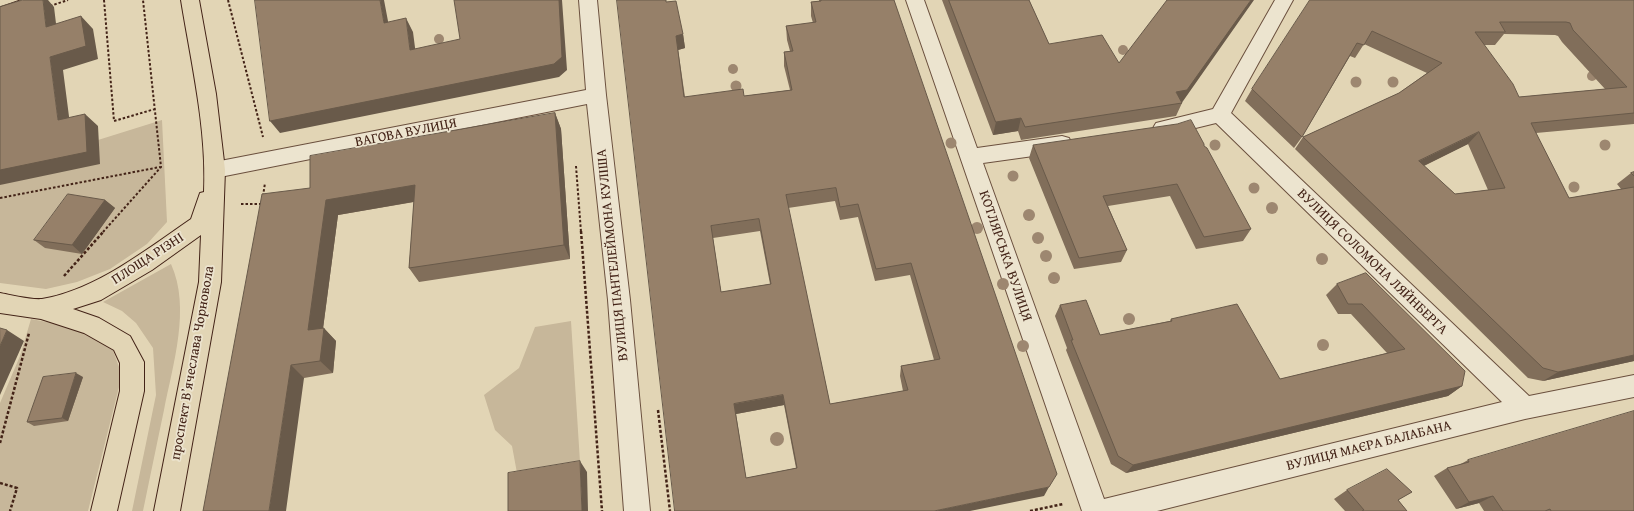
<!DOCTYPE html>
<meta charset="utf-8">
<style>
body{margin:0}
canvas{display:block;background:#e2d5b5}
</style>
<canvas width="1634" height="511"></canvas>
<script>
const g = document.querySelector('canvas').getContext('2d');
g.lineJoin = 'round';
function fill(path, color) { g.fillStyle = color; g.fill(path, 'evenodd'); }
function trace(path, color, width, dash) { g.strokeStyle = color; g.lineWidth = width; g.lineCap = dash ? 'butt' : 'round'; g.setLineDash(dash || []); g.stroke(path); }
function write(font, color, halo, rows, align = 'center') {
  g.font = font + ' "Gentium Book Plus",serif'; g.lineWidth = 3.5; g.setLineDash([]); g.textBaseline = 'middle'; g.strokeStyle = halo; g.fillStyle = color; for (const [text, x, y, turn = 0] of rows) {
    g.save(); g.translate(x, y); g.rotate((+turn || 0) * Math.PI / 180); g.textAlign = isNaN(turn) ? turn : align; if (halo) g.strokeText(text, 0, 0); g.fillText(text, 0, 0); g.restore();
  }
}
const green = new Path2D(`
 M 162,120 L 167,222 L 147,244 L 110,269 L 77,282 L 46,289 L 0,283 L 0,185 L 98,140 Z
 M 171,264 C 191,308 173,364 164,410 C 157,443 150,477 143,511 L 132,511 L 156,395 L 153,348 L 136,323 L 122,311 L 103,302 Z
 M 31,319 L 88,330 L 112,348 L 122,375 L 88,511 L 0,511 L 0,403 L 20,356 Z
 M 571,321 L 580,462 L 517,473 L 512,446 L 495,430 L 484,395 L 519,368 L 535,327 Z`);
const pathFar1 = new Path2D(`
 M 104,0 L 114,121 L 155,109
 M 228,0 L 263,137
 M 50,6 L 68,0
 M 576,166 L 581,232
 M 263,196 L 265,183
 M 0,198 L 160,167
 M 241,204 L 262,204
 M 103,232 L 161,167 L 143,0`);
const path = new Path2D(`
 M 581,231 L 602,511
 M 64,276 L 104,231
 M 658,410 L 670,511
 M 0,443 L 29,333
 M 0,483 L 17,488 L 10,511
 M 1030,511 L 1063,504`);
const minor = new Path2D(`
 M 579,0 L 597,0 L 606,95 L 630,300 L 650,511 L 624,511 L 608,300 L 587,104 L 215,178 L 208,176 L 205,170 L 208,164 L 215,162 L 586,90 Z
 M 906,0 L 924,0 L 977,148 L 1062,136 L 1069,138 L 1072,144 L 1069,150 L 1062,152 L 983,163 L 1104,499 L 1502,402 L 1216,123 L 1163,136 L 1156,133 L 1153,128 L 1156,123 L 1213,109 L 1275,0 L 1293,0 L 1231,113 L 1529,396 L 1634,375 L 1634,397 L 1525,419 L 1157,511 L 1082,511 Z`);
const major = new Path2D(`
 M 181,0 L 199,0 L 216,94 L 225,170 L 221,282 L 180,511 L 154,511 L 199,282 L 201,235 L 152,270 L 101,300 L 73,309 L 99,318 L 130,336 L 144,362 L 144,391 L 117,511 L 91,511 L 120,391 L 120,363 L 114,350 L 84,333 L 41,319 L 0,313 L 0,293 C 11,295 31,300 42,299 C 96,290 147,249 191,219 L 200,193 L 204,192 C 207,129 191,62 181,0 Z`);
const tram = new Path2D(`
 M 0,7 L 20,0`);
const trees = [
 [439,39,5],
 [1123,50,5],
 [733,69,5],
 [1592,76,5],
 [1356,82,5.5],
 [1393,82,5.5],
 [736,86,5.5],
 [951,143,5.5],
 [1215,145,5.5],
 [1605,145,5.5],
 [1013,176,5.5],
 [1574,187,5.5],
 [1254,188,5.5],
 [1272,208,6],
 [1029,215,6],
 [977,228,6],
 [1038,238,6],
 [1046,256,6],
 [1322,259,6],
 [1054,278,6],
 [1003,284,6],
 [1129,319,6],
 [1323,345,6],
 [1023,346,6],
 [777,439,7]
];
const wall = new Path2D(`
 M 819,0 L 894,0 L 1044,496 L 675,511 L 666,2 L 683,34 L 685,48 L 678,50 L 685,97 L 744,96 L 790,90 L 784,66 L 784,52 L 790,51 L 787,40 L 786,26 L 813,23 L 811,16 L 811,2 L 819,1 ZM 835,201 L 840,220 L 858,217 L 875,281 L 910,275 L 934,360 L 901,366 L 900,376 L 903,391 L 830,404 L 788,208 ZM 760,231 L 770,284 L 721,292 L 713,238 ZM 784,405 L 796,468 L 746,478 L 736,414 Z
 M 942,0 L 1029,0 L 1049,44 L 1119,63 L 1182,102 L 1182,103 L 1176,116 L 1021,140 L 1018,131 L 993,135 Z
 M 1310,0 L 1634,0 L 1634,124 L 1536,133 L 1569,198 L 1621,189 L 1617,184 L 1631,173 L 1634,172 L 1634,361 L 1543,381 L 1528,378 L 1295,149 L 1303,137 L 1399,93 L 1427,73 L 1364,44 L 1355,58 L 1350,56 L 1302,137 L 1294,148 L 1245,101 L 1252,89 ZM 1504,34 L 1555,35 L 1558,36 L 1562,42 L 1605,89 L 1519,97 L 1484,45 L 1495,45 ZM 1468,144 L 1488,190 L 1455,194 L 1424,166 Z
 M 555,113 L 561,129 L 570,259 L 419,282 L 409,268 L 414,202 L 338,215 L 323,328 L 336,341 L 333,373 L 304,378 L 203,511 L 310,188 Z
 M 1033,145 L 1204,146 L 1251,229 L 1243,241 L 1196,249 L 1170,196 L 1108,206 L 1127,250 L 1121,262 L 1074,269 L 1029,158 Z
 M 105,200 L 115,208 L 82,254 L 45,248 L 34,240 Z
 M 1366,273 L 1462,386 L 1448,396 L 1126,473 L 1111,464 L 1066,350 L 1067,348 L 1055,316 L 1060,305 L 1100,335 L 1170,321 L 1171,319 L 1280,379 L 1387,353 L 1351,314 L 1338,314 L 1326,295 L 1337,284 Z
 M 83,377 L 68,421 L 34,426 L 27,422 Z
 M 1468,460 L 1634,511 L 1484,511 L 1479,503 L 1456,509 L 1434,476 L 1447,468 L 1459,465 Z
 M 1347,490 L 1412,492 L 1398,500 L 1407,511 L 1345,511 L 1334,499 Z`);
const shadedWall = new Path2D(`
 M 43,0 L 48,0 L 54,7 L 58,40 L 46,27 Z
 M 380,0 L 384,0 L 391,37 L 384,23 Z
 M 559,0 L 562,0 L 567,70 L 559,77 L 280,133 L 270,121 Z
 M 1251,0 L 1254,0 L 1181,104 L 1176,92 Z
 M 81,16 L 93,29 L 98,59 L 63,70 L 71,132 L 58,120 L 50,57 Z
 M 406,18 L 413,32 L 417,63 L 410,50 Z
 M 683,34 L 685,48 L 678,50 L 687,110 L 676,36 Z
 M 555,113 L 561,129 L 570,259 L 564,245 Z
 M 85,114 L 98,126 L 100,164 L 0,185 L 0,170 Z
 M 1021,118 L 1018,131 L 993,135 L 996,122 Z
 M 1479,132 L 1468,144 L 1409,173 L 1419,161 Z
 M 415,185 L 424,200 L 338,215 L 321,344 L 308,330 L 326,200 Z
 M 105,200 L 115,208 L 82,254 L 72,245 Z
 M 324,328 L 336,341 L 333,373 L 320,361 Z
 M 7,330 L 24,341 L 0,395 L 0,346 Z
 M 1634,355 L 1634,361 L 1543,381 L 1558,372 Z
 M 291,365 L 304,378 L 286,511 L 269,511 Z
 M 76,373 L 83,377 L 68,421 L 62,418 Z
 M 1462,386 L 1448,396 L 1126,473 L 1133,465 Z
 M 783,395 L 784,405 L 736,414 L 734,404 Z
 M 580,461 L 587,472 L 588,511 L 582,511 Z
 M 1049,487 L 1044,496 L 970,511 L 934,511 Z
 M 1493,496 L 1479,503 L 1456,509 L 1469,502 Z`);
const building = new Path2D(`
 M 23,0 L 43,0 L 46,27 L 81,16 L 86,46 L 50,57 L 58,120 L 85,114 L 87,152 L 0,170 L 0,7 Z
 M 255,0 L 380,0 L 384,23 L 406,18 L 410,50 L 460,39 L 454,0 L 559,0 L 562,57 L 554,64 L 270,121 Z
 M 617,0 L 666,0 L 666,2 L 676,1 L 683,34 L 676,36 L 684,97 L 743,89 L 744,96 L 792,90 L 784,52 L 793,51 L 786,26 L 816,22 L 811,2 L 821,1 L 821,0 L 894,0 L 1057,474 L 1049,487 L 934,511 L 675,511 ZM 836,188 L 840,207 L 858,204 L 876,269 L 911,263 L 940,359 L 901,366 L 908,390 L 830,404 L 786,195 ZM 759,219 L 771,284 L 721,292 L 711,226 ZM 783,395 L 797,468 L 746,478 L 734,404 Z
 M 949,0 L 1029,0 L 1049,44 L 1102,35 L 1119,63 L 1167,0 L 1251,0 L 1187,90 L 1176,92 L 1182,103 L 1025,127 L 1021,118 L 996,122 Z
 M 1310,0 L 1634,0 L 1634,113 L 1531,123 L 1569,198 L 1634,187 L 1634,355 L 1558,372 L 1543,368 L 1303,137 L 1399,93 L 1442,63 L 1372,31 L 1364,45 L 1357,43 L 1302,137 L 1252,89 ZM 1500,22 L 1566,22 L 1570,23 L 1573,30 L 1627,87 L 1519,97 L 1513,84 L 1475,32 L 1505,32 ZM 1479,132 L 1505,188 L 1455,194 L 1419,161 Z
 M 555,113 L 564,245 L 409,268 L 415,185 L 326,200 L 308,330 L 324,328 L 320,361 L 291,365 L 269,511 L 203,511 L 262,194 L 310,188 L 310,156 Z
 M 1191,120 L 1204,144 L 1204,146 L 1207,148 L 1251,229 L 1204,237 L 1177,184 L 1103,196 L 1127,250 L 1079,258 L 1033,145 L 1177,124 Z
 M 1634,172 L 1634,176 L 1631,173 Z
 M 68,194 L 105,200 L 72,245 L 34,240 Z
 M 1366,273 L 1465,371 L 1462,386 L 1133,465 L 1118,456 L 1071,340 L 1073,340 L 1060,305 L 1086,300 L 1100,335 L 1172,321 L 1171,319 L 1237,304 L 1280,379 L 1405,349 L 1362,304 L 1348,304 L 1337,284 Z
 M 0,328 L 7,330 L 0,346 Z
 M 76,373 L 62,418 L 27,422 L 43,377 Z
 M 1634,411 L 1634,511 L 1551,511 L 1550,509 L 1545,511 L 1503,511 L 1493,496 L 1469,502 L 1447,468 L 1469,462 L 1468,460 Z
 M 580,461 L 582,511 L 508,511 L 508,473 Z
 M 1387,469 L 1412,492 L 1398,500 L 1407,511 L 1362,511 L 1364,510 L 1347,490 Z`);
const streetNames = [
 ["ВАГОВА ВУЛИЦЯ",406,133,-11],
 ["ВУЛИЦЯ ПАНТЕЛЕЙМОНА КУЛІША",613,255,-96],
 ["КОТЛЯРСЬКА ВУЛИЦЯ",1005,256,71],
 ["ПЛОЩА РІЗНІ",148,259,-33],
 ["ВУЛИЦЯ СОЛОМОНА ЛЯЙНБЕРГА",1372,262,44],
 ["проспект Вʼячеслава Чорновола",193,363,-80],
 ["ВУЛИЦЯ МАЄРА БАЛАБАНА",1369,446,-14]
];
fill(green, '#c7b79a');
trace(minor, '#6b503e', 2);
trace(major, '#432317', 2);
trace(pathFar1, '#432317', 2, [2.5, 2]);
trace(path, '#432317', 2.5, [3, 2]);
fill(minor, '#ece4cf');
fill(major, '#e2d5b5');
trace(tram, '#432317', 1);
g.fillStyle = '#9d8770';
for (const [x, y, r] of trees) { g.beginPath(); g.arc(x, y, r, 0, 2 * Math.PI); g.fill(); }
fill(wall, '#816e5a');
fill(shadedWall, '#695a4a');
fill(building, '#968069');
trace(building, '#695a4a', 1);
write('14px', '#432317', '#ece4cf', streetNames);
</script>
